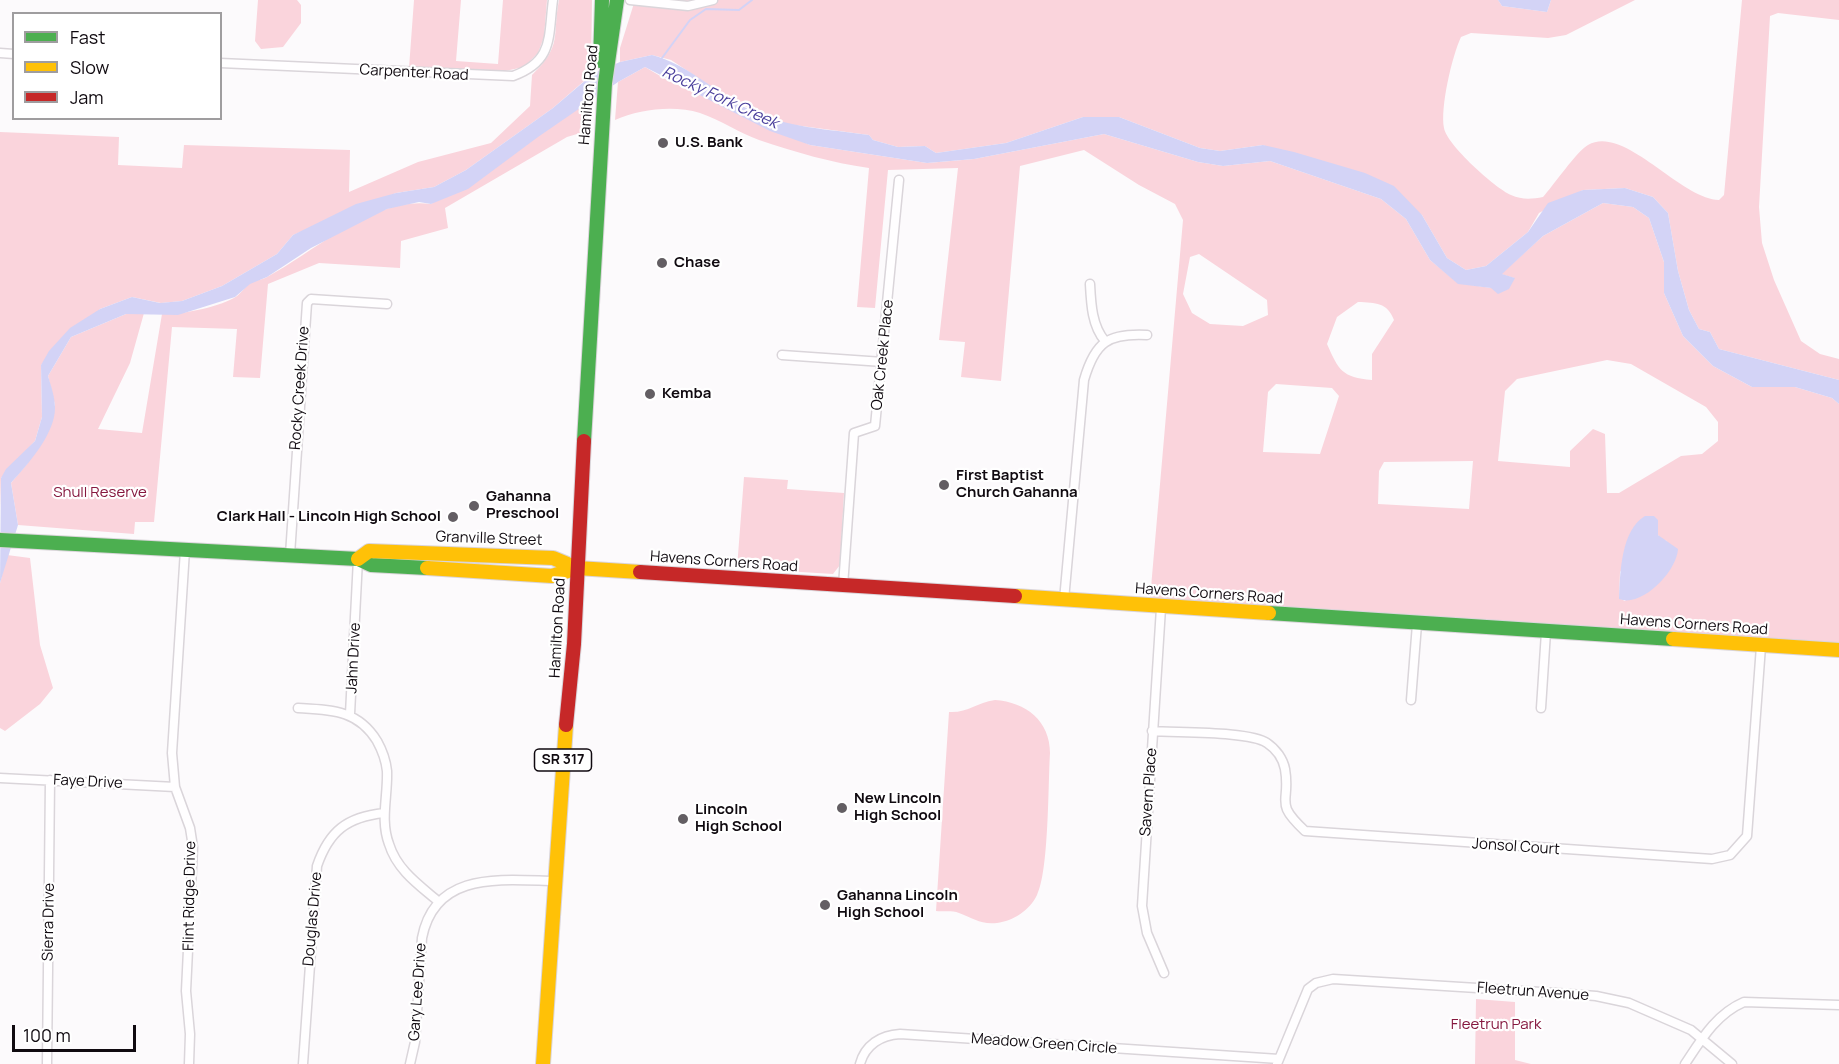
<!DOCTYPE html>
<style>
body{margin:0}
#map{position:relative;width:1839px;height:1064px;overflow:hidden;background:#fcfafc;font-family:Manrope,sans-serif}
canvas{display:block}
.legend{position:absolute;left:12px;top:12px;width:210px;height:108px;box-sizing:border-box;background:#fff;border:2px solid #9f9d9f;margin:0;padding:8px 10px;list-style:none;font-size:18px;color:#100a10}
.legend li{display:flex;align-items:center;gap:12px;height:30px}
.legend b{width:30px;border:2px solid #9f9d9f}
.scale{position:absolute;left:12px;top:1025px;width:124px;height:27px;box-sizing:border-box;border:3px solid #100a10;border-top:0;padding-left:8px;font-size:18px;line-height:21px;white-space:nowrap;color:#100a10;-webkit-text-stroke:4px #fff;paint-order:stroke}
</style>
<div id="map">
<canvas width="1839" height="1064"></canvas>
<ul class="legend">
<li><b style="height:8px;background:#4caf50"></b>Fast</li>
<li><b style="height:8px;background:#ffc107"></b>Slow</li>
<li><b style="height:8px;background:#c62828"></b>Jam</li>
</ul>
<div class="scale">100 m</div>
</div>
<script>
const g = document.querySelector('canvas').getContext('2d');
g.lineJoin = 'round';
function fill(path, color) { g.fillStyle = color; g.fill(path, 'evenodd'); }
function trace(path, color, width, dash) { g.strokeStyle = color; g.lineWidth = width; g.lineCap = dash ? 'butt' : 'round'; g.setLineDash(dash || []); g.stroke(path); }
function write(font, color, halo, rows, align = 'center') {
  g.font = font + ' Manrope,sans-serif'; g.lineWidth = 4.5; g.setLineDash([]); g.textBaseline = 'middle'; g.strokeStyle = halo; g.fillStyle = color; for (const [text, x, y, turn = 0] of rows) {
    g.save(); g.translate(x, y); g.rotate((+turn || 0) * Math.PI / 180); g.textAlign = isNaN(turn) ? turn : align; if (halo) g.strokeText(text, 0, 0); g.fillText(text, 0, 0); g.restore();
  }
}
const green = new Path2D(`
 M 258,0 L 297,0 L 301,5 L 301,23 L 283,47 L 261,49 L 255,41 Z
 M 414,0 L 461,0 L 456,61 L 498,64 L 503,0 L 547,0 L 544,37 L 538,53 L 524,67 L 505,71 L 409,68 Z
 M 559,0 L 592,0 L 591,75 L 553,108 L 466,170 L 434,187 L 396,193 L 293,235 L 277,254 L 222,286 L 182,301 L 161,303 L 132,297 L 100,309 L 41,365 L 42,417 L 35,441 L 1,478 L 0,509 L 0,132 L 119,137 L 118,165 L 182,168 L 184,145 L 350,150 L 349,192 L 418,162 L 491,143 L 530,106 L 532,75 C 563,45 552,36 559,0 Z
 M 635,0 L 1498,0 L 1502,6 L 1547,12 L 1551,0 L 1635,0 L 1566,35 L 1548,38 L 1471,33 L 1461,37 C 1452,56 1440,108 1444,128 C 1447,145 1495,188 1511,195 C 1522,200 1532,199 1543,197 C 1553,186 1577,151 1588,145 C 1624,124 1680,199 1719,200 L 1724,195 L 1742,0 L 1839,0 L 1839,20 L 1778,13 L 1770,16 L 1759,207 L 1762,243 L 1774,280 L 1801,341 L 1820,354 L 1839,359 L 1839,380 L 1719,349 L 1710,332 L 1699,329 L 1689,310 L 1678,271 L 1668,213 L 1653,197 L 1625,188 L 1583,190 L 1539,213 L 1528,232 L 1486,266 L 1466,270 L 1447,258 L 1422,215 L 1263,145 L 1220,151 L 1200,148 L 1119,117 L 1083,117 L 1006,143 L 936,153 L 925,146 L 898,147 L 873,140 L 869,135 L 779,123 L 729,98 L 671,60 L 652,55 L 620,62 L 620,48 Z
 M 645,67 L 667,80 L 810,145 L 927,163 L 974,159 L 1104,134 L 1198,162 L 1223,166 L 1270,161 L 1381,199 L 1406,219 L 1430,260 L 1458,283 L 1491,288 L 1514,278 L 1501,274 L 1543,236 L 1603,203 L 1633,207 L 1649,218 L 1664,262 L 1664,293 L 1683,336 L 1713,366 L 1752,387 L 1795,387 L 1832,398 L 1839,404 L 1839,644 L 1150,599 L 1183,220 L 1175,204 L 1139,185 L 1084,150 L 1020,166 L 1001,381 L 961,377 L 965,342 L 939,340 L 958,168 L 888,170 L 875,308 L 857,307 L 869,168 C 832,163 795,152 759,140 C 739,133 721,120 700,113 C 674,105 640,109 615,120 L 618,82 ZM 1199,254 L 1267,300 L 1268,315 L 1243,326 L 1210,324 L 1192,313 L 1183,294 L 1190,257 ZM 1358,302 C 1376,303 1387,302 1394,320 L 1372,354 L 1372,380 C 1342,377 1339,371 1327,344 L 1337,317 ZM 1607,360 L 1631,364 L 1706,407 L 1718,422 L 1718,441 L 1702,454 L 1681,456 L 1619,493 L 1607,493 L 1605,434 L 1593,429 L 1570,451 L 1570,467 L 1498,461 L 1505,391 L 1517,379 ZM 1276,384 L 1332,388 L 1339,396 L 1320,454 L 1263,452 L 1268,392 ZM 1473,461 L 1469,509 L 1378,504 L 1379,471 L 1384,462 ZM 1658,521 L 1658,535 L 1662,540 L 1667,541 L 1625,601 L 1619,598 L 1620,572 Z
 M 589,101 L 587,131 L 567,137 L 445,208 L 448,228 L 401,241 L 400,268 L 319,263 L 268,284 L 260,378 L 233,377 L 237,329 L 172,327 L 154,522 L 135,522 L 134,534 L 18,525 L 11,483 L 27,464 L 55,405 L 48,376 L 71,337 L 126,314 L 144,313 L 130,363 L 98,429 L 142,433 L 162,314 C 180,315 221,307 237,296 C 241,293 245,287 250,283 C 255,280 262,280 267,277 C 314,252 374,196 431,204 Z
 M 744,477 L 788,480 L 787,489 L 844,493 L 840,565 L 833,574 L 737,568 Z
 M 7,555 L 30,558 L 40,645 L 53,688 L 40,704 L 5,731 L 0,728 L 0,583 Z
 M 995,700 C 1026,702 1050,721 1050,753 C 1048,785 1049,871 1037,895 C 1030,910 1013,921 997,923 C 981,925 973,918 959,913 C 952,910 942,912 936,911 L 949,712 C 968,713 976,703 995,700 Z
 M 1476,999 L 1515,1002 L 1515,1060 L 1531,1064 L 1475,1064 Z`);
const water = new Path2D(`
 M 1498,0 L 1551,0 L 1547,12 L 1502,6 Z
 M 652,55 C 689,65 715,92 748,109 C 786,128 828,129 869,135 L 873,140 L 898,147 L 925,146 L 936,153 L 1006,143 L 1083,117 L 1119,117 L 1200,148 L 1220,151 L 1263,145 L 1294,152 L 1365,173 L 1394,186 L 1422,215 L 1447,258 L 1466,270 L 1486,266 L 1528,232 L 1548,203 L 1583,190 L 1625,188 L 1653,197 L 1668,213 L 1678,271 L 1689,310 L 1699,329 L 1710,332 L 1719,349 L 1839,380 L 1839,404 L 1832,398 L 1795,387 L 1752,387 L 1713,366 L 1683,336 L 1664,293 L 1664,262 L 1649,218 L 1633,207 L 1603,203 L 1543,236 L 1502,274 L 1515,278 L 1509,289 L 1498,294 L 1491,288 L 1458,284 L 1430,260 L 1406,219 L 1381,199 L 1270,161 L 1223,166 L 1198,162 L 1104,134 L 974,159 L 927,163 L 810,145 L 770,131 L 645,67 L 618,82 L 538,137 L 468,189 L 431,204 L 419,202 L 387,209 L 311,248 L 267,277 L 250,284 L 235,297 L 178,315 L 126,314 L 71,337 L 48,376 C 51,386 55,397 55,408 C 55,434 28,464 11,483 L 18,525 L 0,583 L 1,478 L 6,469 L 35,441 L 42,417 L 41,365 L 49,351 L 70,328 L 100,309 L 132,297 L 160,303 L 182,301 L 222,286 L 277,254 L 293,235 L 356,204 L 396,193 L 434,187 L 466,170 L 553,108 L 594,73 L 620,62 Z
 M 1645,516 L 1654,516 L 1658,520 L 1658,535 L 1678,549 C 1677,571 1642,608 1619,599 C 1620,573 1621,530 1645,516 Z`);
const stream = new Path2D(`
 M 662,58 L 690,20 L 706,9 L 739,10 L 752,0`);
const street = new Path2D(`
 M 630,0 L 688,6 L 713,0
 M 0,53 L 14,54
 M 220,63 L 513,76 C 554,61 548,37 553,0
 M 1090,284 C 1091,304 1092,326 1105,341
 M 782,355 L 883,362
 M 185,550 L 172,753 L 175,787 L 190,828 L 193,847 L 186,991 L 190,1034 L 189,1064
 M 290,555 L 307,303 L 311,299 L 387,304
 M 843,586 L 854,433 L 875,426 L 899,180
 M 1064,600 L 1084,380 C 1095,342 1108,333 1147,335
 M 1161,608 L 1142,906 L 1147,933 L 1164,973
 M 1411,700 L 1417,624
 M 298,708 C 332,710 358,710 377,741 C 382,750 386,761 387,771 C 388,796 380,820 389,844 C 397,870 419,885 439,902
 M 1541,708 L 1546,632
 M 350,714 L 358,559
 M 1152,731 C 1177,733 1250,731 1267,743 C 1276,749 1283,759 1285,769 C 1291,804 1273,801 1305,831 L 1712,859 L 1730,855 L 1747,836 L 1761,646
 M 0,778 L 175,787
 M 47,1064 L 50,780
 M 303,1064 L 317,866 C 329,831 347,817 384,813
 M 410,1064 L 415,1042 L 422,938 C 435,870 503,880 555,881
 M 860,1064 C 865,1045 881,1035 900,1034 L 1279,1059
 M 1277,1064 L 1308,989 L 1316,983 L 1333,979 L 1557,993 L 1596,996 L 1629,1003 L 1691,1030 L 1732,1064
 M 1685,1064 C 1701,1040 1716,1014 1744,1002 L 1839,1005`);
const fast = new Path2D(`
 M 600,61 L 602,0
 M 584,441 L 605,83 L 617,0
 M 0,540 L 358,559 L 371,565 L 427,568
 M 1269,613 L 1673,639`);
const slow = new Path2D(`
 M 358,559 L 369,551 L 553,558 L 577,568 L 640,572
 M 427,568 L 552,576 L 577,568
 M 1015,596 L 1269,613
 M 1673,639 L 1839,650
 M 543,1064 L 566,725`);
const jam = new Path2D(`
 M 640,572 L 1015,596
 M 566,725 L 574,644 L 584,441`);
const markers = [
 [663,143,6,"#635e63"],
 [662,263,6,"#635e63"],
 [650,394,6,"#635e63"],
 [944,485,6,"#635e63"],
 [474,506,6,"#635e63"],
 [453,517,6,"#635e63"],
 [842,808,6,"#635e63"],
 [683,819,6,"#635e63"],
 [825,905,6,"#635e63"]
];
const shields = [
 [563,760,57]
];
const shieldNames = [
 ["SR 317",563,760]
];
const streetNames = [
 ["Carpenter Road",414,73,3],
 ["Hamilton Road",589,95,-85],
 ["Oak Creek Place",883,355,-84],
 ["Rocky Creek Drive",300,388,-86],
 ["Granville Street",489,539,2],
 ["Havens Corners Road",724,562,4],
 ["Havens Corners Road",1209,594,4],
 ["Havens Corners Road",1694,625,4],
 ["Hamilton Road",558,628,-87],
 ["Jahn Drive",354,658,-87],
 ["Faye Drive",88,782,3],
 ["Savern Place",1149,792,-86],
 ["Jonsol Court",1516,847,4],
 ["Flint Ridge Drive",190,896,-89],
 ["Douglas Drive",313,919,-85],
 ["Sierra Drive",49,922,-89],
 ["Gary Lee Drive",418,992,-86],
 ["Fleetrun Avenue",1533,992,4],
 ["Meadow Green Circle",1044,1044,4]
];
const poiNames = [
 ["U.S. Bank",675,143],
 ["Chase",674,263],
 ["Kemba",662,394],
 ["First Baptist",956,476],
 ["Church Gahanna",956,493],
 ["Gahanna",486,497],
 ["Preschool",486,514],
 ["Clark Hall - Lincoln High School",441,517,"right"],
 ["New Lincoln",854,799],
 ["High School",854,816],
 ["Lincoln",695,810],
 ["High School",695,827],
 ["Gahanna Lincoln",837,896],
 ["High School",837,913]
];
const parkNames = [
 ["Shull Reserve",100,493],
 ["Fleetrun Park",1496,1025]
];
const waterNames = [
 ["Rocky Fork Creek",720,98,25]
];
fill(green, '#fad4dc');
fill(water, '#d3d3f6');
trace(stream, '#d3d3f6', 2);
trace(street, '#dad5da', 11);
trace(fast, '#dad5da', 16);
trace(slow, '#dad5da', 16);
trace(jam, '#dad5da', 16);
trace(street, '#fffeff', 8);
trace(fast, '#4caf50', 14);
trace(slow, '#ffc107', 14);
trace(jam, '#c62828', 14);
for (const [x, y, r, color] of markers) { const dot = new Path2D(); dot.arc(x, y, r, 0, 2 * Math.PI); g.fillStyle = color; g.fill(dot); trace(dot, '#fff', 2); }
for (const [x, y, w] of shields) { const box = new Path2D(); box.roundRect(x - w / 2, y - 11, w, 22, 4.5); g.fillStyle = '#fff'; g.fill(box); trace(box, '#100a10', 1.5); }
write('bold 14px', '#100a10', null, shieldNames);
write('15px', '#100a10', '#fff', streetNames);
write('bold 15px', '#100a10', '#fff', poiNames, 'left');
write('15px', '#86183f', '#fff', parkNames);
write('italic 16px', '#4a3f9c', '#fff', waterNames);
</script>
